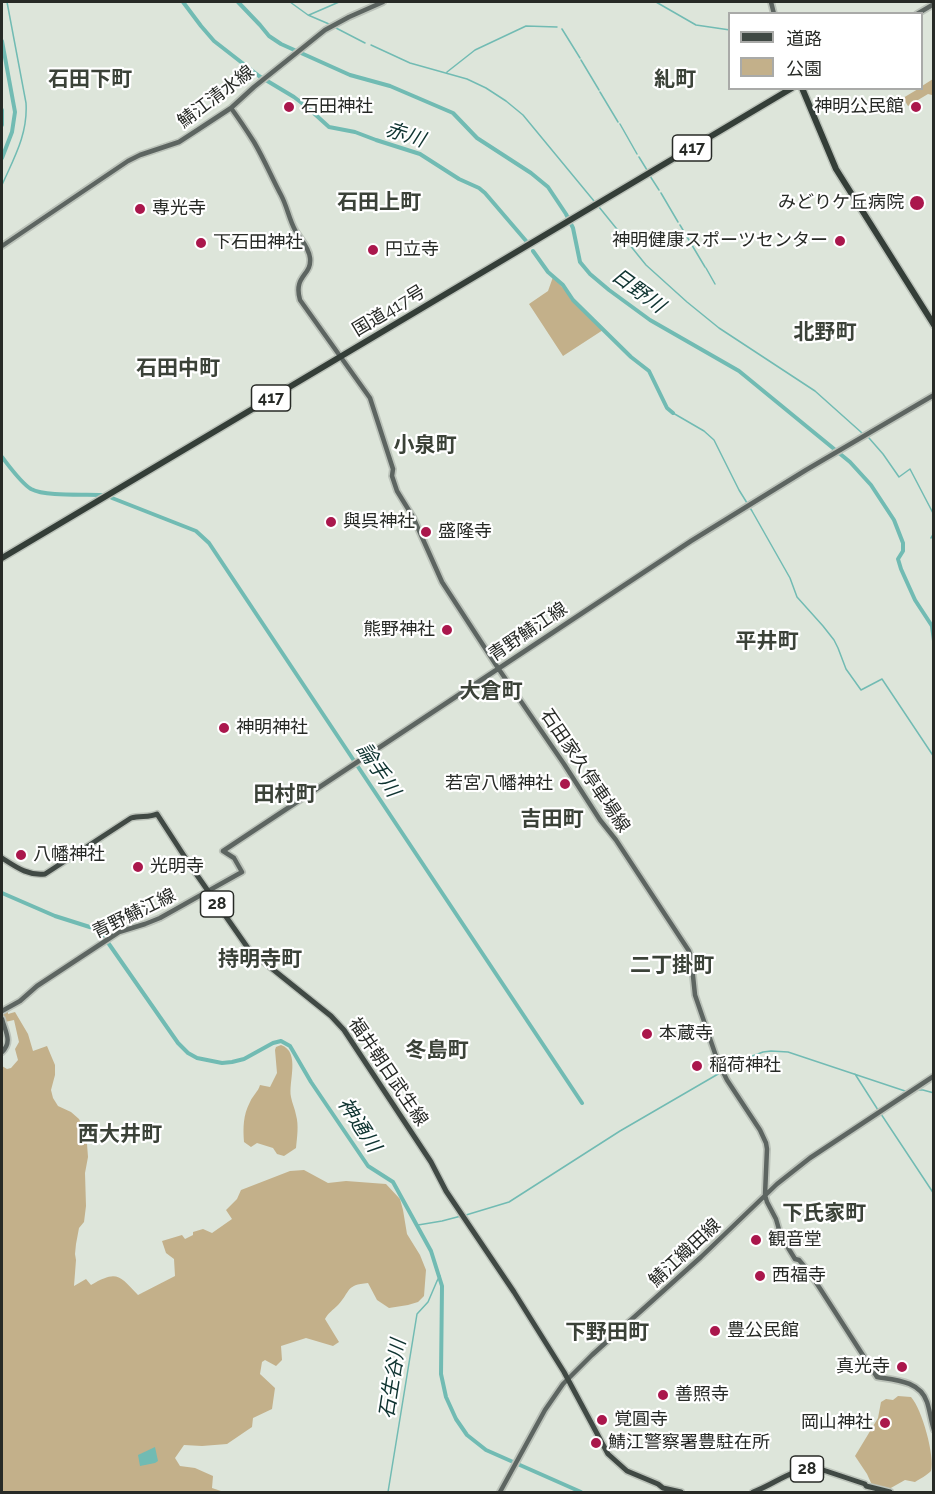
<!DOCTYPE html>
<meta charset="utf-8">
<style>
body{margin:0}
#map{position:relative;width:935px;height:1494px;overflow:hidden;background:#dde5da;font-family:Raleway,"Noto Sans JP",sans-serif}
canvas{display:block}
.frame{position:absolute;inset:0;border:3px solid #272a26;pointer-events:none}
.legend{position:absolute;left:728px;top:12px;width:195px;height:78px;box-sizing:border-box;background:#fff;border:2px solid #a9aaa8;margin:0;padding:8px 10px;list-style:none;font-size:18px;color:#272a26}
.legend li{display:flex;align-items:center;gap:12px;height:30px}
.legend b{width:30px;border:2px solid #a9aaa8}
</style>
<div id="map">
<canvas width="935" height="1494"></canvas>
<div class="frame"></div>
<ul class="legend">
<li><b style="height:8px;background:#404944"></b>道路</li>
<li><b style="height:16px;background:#c3b08a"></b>公園</li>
</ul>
</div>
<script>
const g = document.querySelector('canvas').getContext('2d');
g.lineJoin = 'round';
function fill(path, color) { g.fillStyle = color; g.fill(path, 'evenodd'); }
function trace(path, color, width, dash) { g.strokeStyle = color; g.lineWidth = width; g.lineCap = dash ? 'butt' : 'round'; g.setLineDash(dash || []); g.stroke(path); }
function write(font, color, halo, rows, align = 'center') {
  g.font = font + ' Raleway,"Noto Sans JP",sans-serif'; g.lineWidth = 4.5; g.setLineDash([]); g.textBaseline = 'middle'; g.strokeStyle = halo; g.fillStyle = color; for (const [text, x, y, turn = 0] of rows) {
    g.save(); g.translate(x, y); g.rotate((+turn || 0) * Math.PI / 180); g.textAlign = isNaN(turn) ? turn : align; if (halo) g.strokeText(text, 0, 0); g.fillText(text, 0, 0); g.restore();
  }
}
const green = new Path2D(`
 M 933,79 L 933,98 L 932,95 L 928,94 L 908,106 L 903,98 L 918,89 L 922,88 L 922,86 Z
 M 553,277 L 566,291 L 571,300 L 603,330 L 563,356 L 529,304 L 548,291 Z
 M 8,1008 L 8,1014 L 15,1012 L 28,1034 L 33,1051 L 47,1046 L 55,1065 L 55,1075 L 51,1090 L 53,1098 L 58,1106 L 71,1112 L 79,1119 L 85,1131 L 87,1144 L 88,1157 L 85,1173 L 86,1206 L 84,1222 L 79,1228 L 76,1244 L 75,1254 L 76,1260 L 74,1286 L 86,1279 L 91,1285 C 117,1270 119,1275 138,1295 L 175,1276 L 174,1259 L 166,1253 L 162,1241 L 182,1235 L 185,1239 L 193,1235 L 193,1232 L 203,1229 L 212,1233 L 232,1219 L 226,1210 L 237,1199 L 241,1190 L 290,1171 L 304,1170 L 328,1183 L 346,1181 L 386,1184 L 400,1199 L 403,1210 L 407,1234 L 420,1255 L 426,1270 L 424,1296 L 418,1302 L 408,1305 L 389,1308 L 377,1300 L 368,1283 C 345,1285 351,1291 338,1305 C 333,1310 328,1313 325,1319 L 339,1342 L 333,1346 L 306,1338 L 281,1346 L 282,1360 L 276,1366 L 265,1360 L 262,1362 L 260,1374 L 275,1388 L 272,1409 L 253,1418 L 252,1427 L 227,1444 L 202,1446 L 184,1445 L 175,1458 L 180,1466 L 195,1468 L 213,1476 L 212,1488 L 224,1492 L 235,1491 L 241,1492 L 2,1492 L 2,1066 L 7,1069 L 11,1068 L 18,1060 L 15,1049 L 19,1042 L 14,1020 L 5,1022 L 2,1018 L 3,1011 Z
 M 281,1045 C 301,1052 288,1082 291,1097 C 292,1103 295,1109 296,1115 C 299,1125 297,1138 296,1148 L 284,1156 L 277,1154 L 273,1148 L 257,1143 L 251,1147 L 244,1142 C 243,1128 243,1115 250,1102 C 253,1095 258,1092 260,1085 L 270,1087 L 277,1073 L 275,1050 L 276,1047 Z
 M 898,1396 L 911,1397 C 922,1409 935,1456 931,1471 C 927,1475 920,1479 915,1482 L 905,1480 L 889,1489 L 872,1485 L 867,1474 L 855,1456 L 878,1418 L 881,1402 L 886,1399 L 893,1400 Z`);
const water = new Path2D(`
 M 155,1447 L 158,1461 L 155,1463 L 140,1466 L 138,1455 Z`);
const stream = new Path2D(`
 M 290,2 L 308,15 L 329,24
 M 656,2 L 696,25 L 730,30
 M 309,15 L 339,2
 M 336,28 L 365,43
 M 562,29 L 580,58
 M 371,45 L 410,63 L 467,79 L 486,88 L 506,101 L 523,115 L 594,201
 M 581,60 L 599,90
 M 447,72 L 475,50 L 526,26 L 557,27
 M 600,92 L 618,122
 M 620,124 L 637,154
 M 639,157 L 647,170
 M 650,176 L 659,190
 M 2,185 C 14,158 28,134 26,103 L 7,2
 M 661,193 L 678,222
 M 599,207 L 646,265 L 687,302 L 719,328 L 815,391 L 862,433
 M 680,225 L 705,267
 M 706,268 L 715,284
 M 673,413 L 704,431 L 714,440 L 739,490 L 752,511 L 790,578 L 797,597 L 823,626 L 834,640 L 838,648 L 846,669 L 861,690 L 882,679 L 934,757
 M 869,438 L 883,454 L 899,477 L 910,469 L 934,515
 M 931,538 L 934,533
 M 855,1074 L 878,1110
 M 917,1090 L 923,1090 L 934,1093
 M 881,1114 L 934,1194
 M 466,1215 L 509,1202 L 620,1131 L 725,1070 L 747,1058 L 763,1052 L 771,1051 L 788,1052 L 905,1091 L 909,1091
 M 418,1225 L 442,1221 L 461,1216
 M 388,1492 L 417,1314 L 428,1302 L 437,1281 L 440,1276`);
const river = new Path2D(`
 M 183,2 L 201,26 L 214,41 L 259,76 L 294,97 L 307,107 L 329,127 L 355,132 L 376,140 L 420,154 L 459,179 L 479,188 L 485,193 L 527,242
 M 238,2 L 260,25 L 269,36 L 281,44 L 350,75 L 390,86 L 453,113 L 477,138 L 531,173 L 548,187 L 566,214 L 573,228 L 580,262 L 590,274 L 609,290 L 650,320 L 739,371 L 850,462 L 871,485 L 894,520 L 903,543 L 903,551 L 898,559 L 901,569 L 915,600 L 932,626 L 934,641
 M 2,41 L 15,112 L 12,132 L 2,158
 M 2,110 L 2,125
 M 533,251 L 548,272 L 563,285 L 573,300 L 631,357 L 649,371 L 667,408 L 673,413
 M 2,457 C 9,466 21,483 31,489 C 46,497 84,494 102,495
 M 112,498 L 196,531 L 209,543 L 582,1103
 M 2,893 L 55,916 L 96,929 L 102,934 L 178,1043 L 188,1053 L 197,1058 L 222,1063 L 232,1062 L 244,1059 L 273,1043 L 281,1041 L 290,1046 L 311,1082 L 368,1166 L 393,1182 L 431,1251 L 442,1286 L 441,1374 L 446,1397 L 456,1419 L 467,1435 L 486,1450 L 581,1492`);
const secondary = new Path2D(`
 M 771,2 L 774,14
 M 917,14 L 934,4
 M 231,108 C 239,119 247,131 254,142 C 264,159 272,178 281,195 C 287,206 289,219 295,230 C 300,239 309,247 310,258 C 312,276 293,275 300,300 L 370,398 L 393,469 L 392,476 L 397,491 L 413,517 L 442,582 L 498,668 L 564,764 L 600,820 L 616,840 L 689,951 L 691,957 L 695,995 L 718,1062 L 727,1080 L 760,1130 L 766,1143 L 767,1149 L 765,1195 L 767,1202 L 776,1219 L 780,1233 L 787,1246 L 795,1259 L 799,1260 L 810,1273 L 877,1377 C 896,1380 920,1381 927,1402 C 930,1411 931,1421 934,1430
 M 2,246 L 128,161 L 140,155 L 179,142 L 199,129 L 231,108 L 254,87 L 325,30 L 349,17 L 383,2
 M 2,1011 L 20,1001 L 37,986 L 119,932 L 145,924 L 160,918 L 242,872 L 234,858 L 223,851 L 691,541 L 806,470 L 934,395
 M 2,1019 C 5,1031 13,1042 2,1052
 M 500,1492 L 545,1410 L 563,1384 L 592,1355 L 701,1257 L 777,1184 L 810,1158 L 934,1076`);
const primary = new Path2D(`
 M 2,858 C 16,867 28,876 45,874 L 131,818 C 140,815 149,818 157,814 L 192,868 L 250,951 L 331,1016 L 344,1030 L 431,1162 L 446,1191 L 514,1292 L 564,1372 L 608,1454 L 627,1471 L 658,1484 L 663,1488 L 681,1492
 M 753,1492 C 778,1483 791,1467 820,1469 L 865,1484 L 866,1486 L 890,1492`);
const trunk = new Path2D(`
 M 802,88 L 836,169 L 934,325
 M 2,558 L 792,88`);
const markers = [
 [289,107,6,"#aa174c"],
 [916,107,6,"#aa174c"],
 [917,203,8,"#aa174c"],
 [140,209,6,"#aa174c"],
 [840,241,6,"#aa174c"],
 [201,243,6,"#aa174c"],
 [373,250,6,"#aa174c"],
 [331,522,6,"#aa174c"],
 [426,532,6,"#aa174c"],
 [447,630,6,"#aa174c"],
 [224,728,6,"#aa174c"],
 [565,784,6,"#aa174c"],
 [21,855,6,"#aa174c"],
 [138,867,6,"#aa174c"],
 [647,1034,6,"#aa174c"],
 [697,1066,6,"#aa174c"],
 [756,1240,6,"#aa174c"],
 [760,1276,6,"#aa174c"],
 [715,1331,6,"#aa174c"],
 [902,1367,6,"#aa174c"],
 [663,1395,6,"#aa174c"],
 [602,1420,6,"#aa174c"],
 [885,1423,6,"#aa174c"],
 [596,1443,6,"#aa174c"]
];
const shields = [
 [692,148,39],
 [271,398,39],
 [217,904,33],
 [807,1469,33]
];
const shieldNames = [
 ["417",692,148],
 ["417",271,398],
 ["28",217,904],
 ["28",807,1469]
];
const streetNames = [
 ["鯖江清水線",216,97,-37],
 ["国道417号",389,311,-31],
 ["青野鯖江線",528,632,-34],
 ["石田家久停車場線",585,771,56],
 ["青野鯖江線",134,914,-26],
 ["福井朝日武生線",388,1072,56],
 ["鯖江織田線",685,1253,-43]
];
const poiNames = [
 ["石田神社",301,107],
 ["神明公民館",904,107,"right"],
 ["みどりケ丘病院",904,203,"right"],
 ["専光寺",152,209],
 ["神明健康スポーツセンター",828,241,"right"],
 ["下石田神社",213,243],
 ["円立寺",385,250],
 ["與呉神社",343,522],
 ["盛隆寺",438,532],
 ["熊野神社",435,630,"right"],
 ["神明神社",236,728],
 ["若宮八幡神社",553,784,"right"],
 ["八幡神社",33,855],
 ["光明寺",150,867],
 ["本蔵寺",659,1034],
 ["稲荷神社",709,1066],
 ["観音堂",768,1240],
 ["西福寺",772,1276],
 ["豊公民館",727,1331],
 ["真光寺",890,1367,"right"],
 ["善照寺",675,1395],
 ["覚圓寺",614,1420],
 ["岡山神社",873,1423,"right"],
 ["鯖江警察署豊駐在所",608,1443]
];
const waterNames = [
 ["赤川",405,135,18],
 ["日野川",638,291,36],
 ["論手川",378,770,56],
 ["神通川",359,1125,57],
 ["石生谷川",393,1379,-81]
];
const quarterNames = [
 ["石田下町",90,80],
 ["糺町",675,80],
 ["石田上町",379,203],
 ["北野町",825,333],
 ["石田中町",178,369],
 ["小泉町",425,446],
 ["平井町",767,642],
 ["大倉町",491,692],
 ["田村町",285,795],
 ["吉田町",552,820],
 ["持明寺町",260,960],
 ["二丁掛町",672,966],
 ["冬島町",437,1051],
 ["西大井町",120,1135],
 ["下氏家町",824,1214],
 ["下野田町",607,1333]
];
fill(green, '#c3b08a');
fill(water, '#71bbb3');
trace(stream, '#71bbb3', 1.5);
trace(river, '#71bbb3', 4);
trace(secondary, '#bcc3ba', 8);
trace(primary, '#bcc3ba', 8);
trace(trunk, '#bcc3ba', 9);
trace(secondary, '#5d6561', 4.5);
trace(primary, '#404944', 5);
trace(trunk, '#343e38', 6);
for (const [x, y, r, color] of markers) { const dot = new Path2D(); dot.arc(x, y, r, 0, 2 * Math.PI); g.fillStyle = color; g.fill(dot); trace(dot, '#fff', 2); }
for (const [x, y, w] of shields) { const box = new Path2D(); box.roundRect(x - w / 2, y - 13, w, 26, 4.5); g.fillStyle = '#fff'; g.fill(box); trace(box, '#272a26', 1.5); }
write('bold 16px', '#272a26', null, shieldNames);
write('18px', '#272a26', '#fff', streetNames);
write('18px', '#272a26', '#fff', poiNames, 'left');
write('italic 20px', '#0e3330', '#fff', waterNames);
write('bold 21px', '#3b4238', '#fff', quarterNames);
</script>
